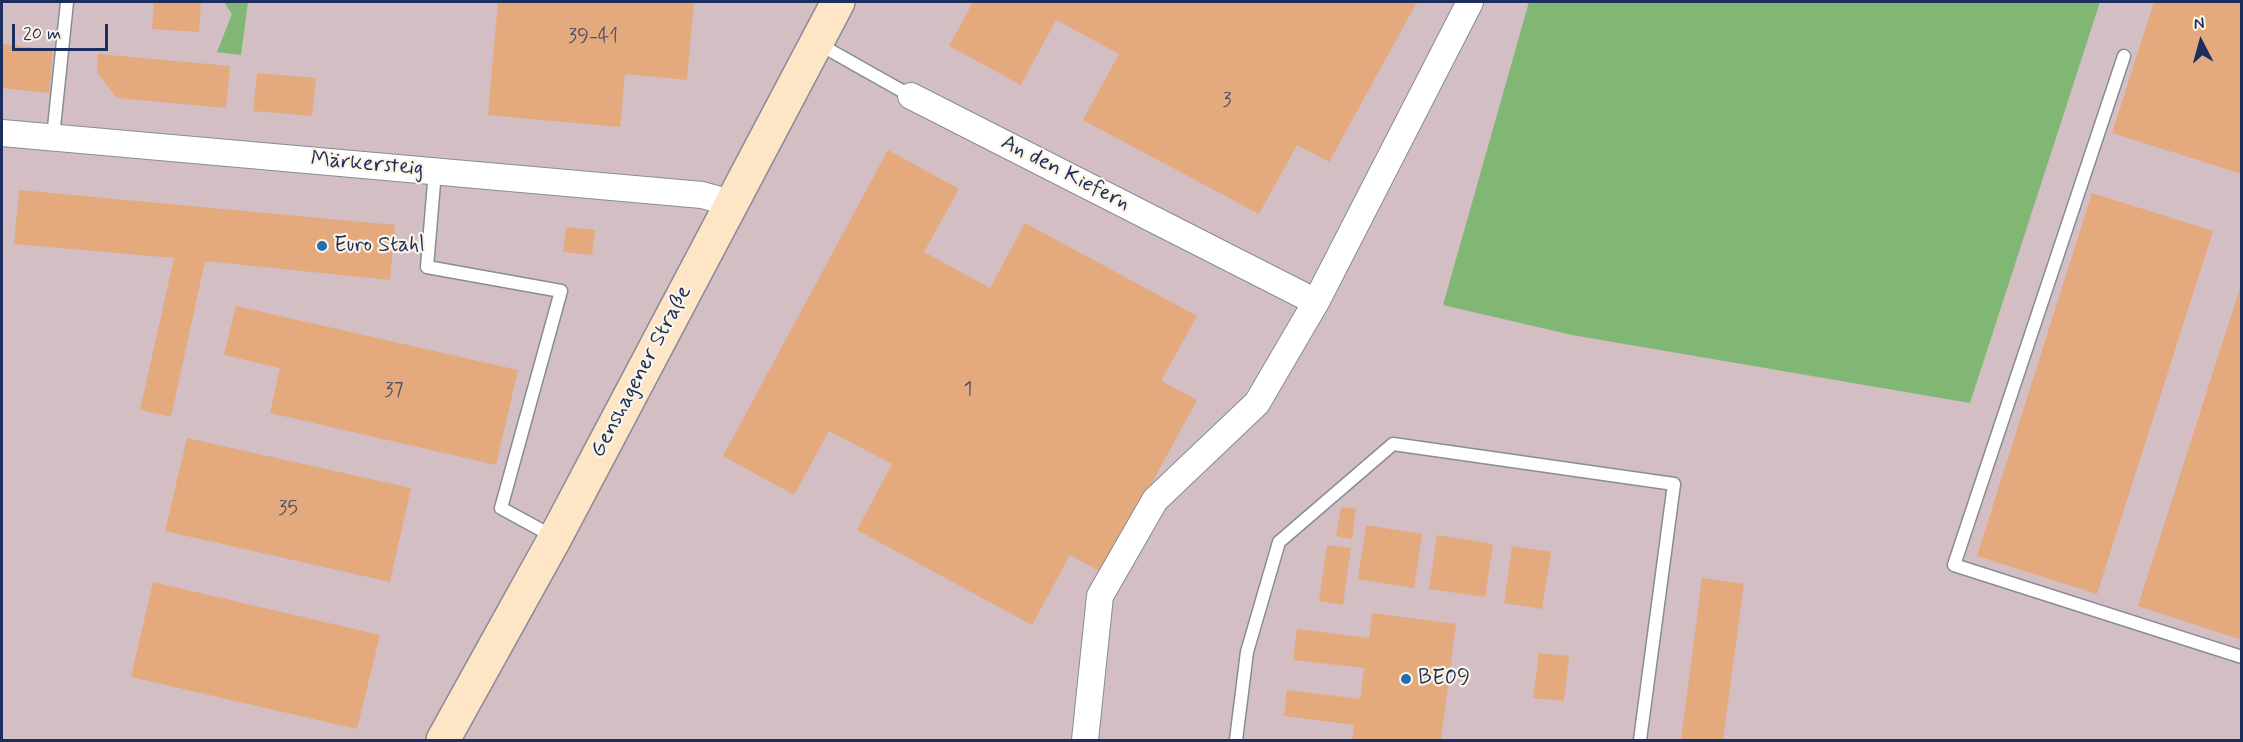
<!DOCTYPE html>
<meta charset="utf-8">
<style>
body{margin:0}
#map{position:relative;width:2243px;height:742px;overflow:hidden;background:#f3ead0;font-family:Mynerve,sans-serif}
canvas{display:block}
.frame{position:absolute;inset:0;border:3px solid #1b2f5e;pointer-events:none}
.north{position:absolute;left:2171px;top:12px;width:60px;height:60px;-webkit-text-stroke:4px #fcf5e5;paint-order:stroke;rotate:354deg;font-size:16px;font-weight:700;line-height:24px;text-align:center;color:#1b2f5e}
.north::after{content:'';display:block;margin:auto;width:21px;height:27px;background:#1b2f5e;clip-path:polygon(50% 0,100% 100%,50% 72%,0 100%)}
.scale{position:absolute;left:12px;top:24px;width:96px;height:27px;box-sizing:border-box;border:3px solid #1b2f5e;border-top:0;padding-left:8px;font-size:18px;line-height:21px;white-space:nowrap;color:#1b2f5e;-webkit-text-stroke:4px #fcf5e5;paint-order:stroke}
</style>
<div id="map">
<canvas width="2243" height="742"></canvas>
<div class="frame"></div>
<div class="north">N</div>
<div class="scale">20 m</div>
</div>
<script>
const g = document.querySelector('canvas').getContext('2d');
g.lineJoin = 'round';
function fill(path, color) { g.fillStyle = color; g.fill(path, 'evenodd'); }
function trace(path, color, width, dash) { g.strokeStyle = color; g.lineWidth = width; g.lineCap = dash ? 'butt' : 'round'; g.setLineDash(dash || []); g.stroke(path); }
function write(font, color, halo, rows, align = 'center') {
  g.font = font + ' Mynerve,sans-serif'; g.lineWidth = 4.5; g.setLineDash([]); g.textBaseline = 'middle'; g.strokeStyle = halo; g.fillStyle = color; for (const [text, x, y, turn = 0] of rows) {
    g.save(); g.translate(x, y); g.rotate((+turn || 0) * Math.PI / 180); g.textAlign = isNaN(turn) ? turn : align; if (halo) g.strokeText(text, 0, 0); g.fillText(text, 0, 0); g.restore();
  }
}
const industrial = new Path2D(`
 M 2,2 L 824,2 L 425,740 L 2,740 Z
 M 856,2 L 2241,2 L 2241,740 L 455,740 Z`);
const forest = new Path2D(`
 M 224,2 L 248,2 L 241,55 L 217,52 L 232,14 Z
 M 1529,2 L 2100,2 L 1970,403 L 1572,335 L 1443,305 Z`);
const building = new Path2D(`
 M 154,2 L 201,2 L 199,32 L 152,29 Z
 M 498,2 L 694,2 L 687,80 L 625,74 L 620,127 L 488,115 Z
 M 973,2 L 1417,2 L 1329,162 L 1297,145 L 1259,214 L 1083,120 L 1119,54 L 1056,20 L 1021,85 L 949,46 Z
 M 2154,2 L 2242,2 L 2242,174 L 2112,133 Z
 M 2,44 L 53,50 L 49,93 L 2,88 Z
 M 98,54 L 230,66 L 226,108 L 117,98 L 97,73 Z
 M 257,73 L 316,78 L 312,116 L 253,111 Z
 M 888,150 L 959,189 L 924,252 L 990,288 L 1025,223 L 1197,316 L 1161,381 L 1197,400 L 1103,573 L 1070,555 L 1032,625 L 857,530 L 892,464 L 829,431 L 794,495 L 723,456 Z
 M 19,190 L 395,225 L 390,280 L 205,261 L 171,417 L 140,410 L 174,258 L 14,244 Z
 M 2092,193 L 2213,231 L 2097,594 L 1977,556 Z
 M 566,227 L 595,230 L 592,255 L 563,252 Z
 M 2241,285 L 2242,285 L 2242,640 L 2138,606 Z
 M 236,306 L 518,370 L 496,465 L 270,413 L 280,368 L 224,355 Z
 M 187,438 L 411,488 L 390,582 L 165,531 Z
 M 1341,507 L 1356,509 L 1352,539 L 1336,536 Z
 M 1366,525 L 1422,534 L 1414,588 L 1358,579 Z
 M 1437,535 L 1493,544 L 1485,597 L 1429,589 Z
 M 1327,545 L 1351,548 L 1343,605 L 1319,601 Z
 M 1512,546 L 1551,552 L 1542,609 L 1504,603 Z
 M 1702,578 L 1744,584 L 1723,740 L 1681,740 Z
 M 153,582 L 380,635 L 357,729 L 131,677 Z
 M 1372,613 L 1456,624 L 1441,740 L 1352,740 L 1354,725 L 1284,716 L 1287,690 L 1360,699 L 1364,668 L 1293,660 L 1297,629 L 1369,638 Z
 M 1539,653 L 1569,656 L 1564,701 L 1533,698 Z`);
const service = new Path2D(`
 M 817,43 L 911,96
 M 2124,56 L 1954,565 L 2242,657
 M 53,137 L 67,2
 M 435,171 L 427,267 L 561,291 L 501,508 L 554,537
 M 1236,740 L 1247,652 L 1279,542 L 1393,444 L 1674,484 L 1640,740`);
const minor = new Path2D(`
 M 911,96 L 1316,302
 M 2,133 L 702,195 L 731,203
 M 1085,740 L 1100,596 L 1155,500 L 1257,403 L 1316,302 L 1470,2`);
const secondary = new Path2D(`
 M 443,740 L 555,538 L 838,2`);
const markers = [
 [322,246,6,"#1f6fb2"],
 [1406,679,6,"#1f6fb2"]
];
const numberNames = [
 ["39-41",593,38],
 ["3",1227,102],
 ["1",968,391],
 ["37",394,392],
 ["35",288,510]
];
const streetNames = [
 ["Märkersteig",367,165,5],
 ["An den Kiefern",1065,174,27],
 ["Genshagener Straße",642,372,-62]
];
const poiNames = [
 ["Euro Stahl",334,246],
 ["BE09",1418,679]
];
fill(industrial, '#d2bec3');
fill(forest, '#80b774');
fill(building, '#e4aa7e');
trace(service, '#878c97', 15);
trace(minor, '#878c97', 28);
trace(secondary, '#878c97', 36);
trace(service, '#fff', 12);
trace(minor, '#fff', 26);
trace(secondary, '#fee5c5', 33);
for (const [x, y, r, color] of markers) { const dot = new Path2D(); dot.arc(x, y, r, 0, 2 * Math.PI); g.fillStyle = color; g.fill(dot); trace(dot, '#fcf5e5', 2); }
write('20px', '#4d4e66', null, numberNames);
write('22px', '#1b2f5e', '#fcf5e5', streetNames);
write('22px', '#1b2f5e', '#fcf5e5', poiNames, 'left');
</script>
